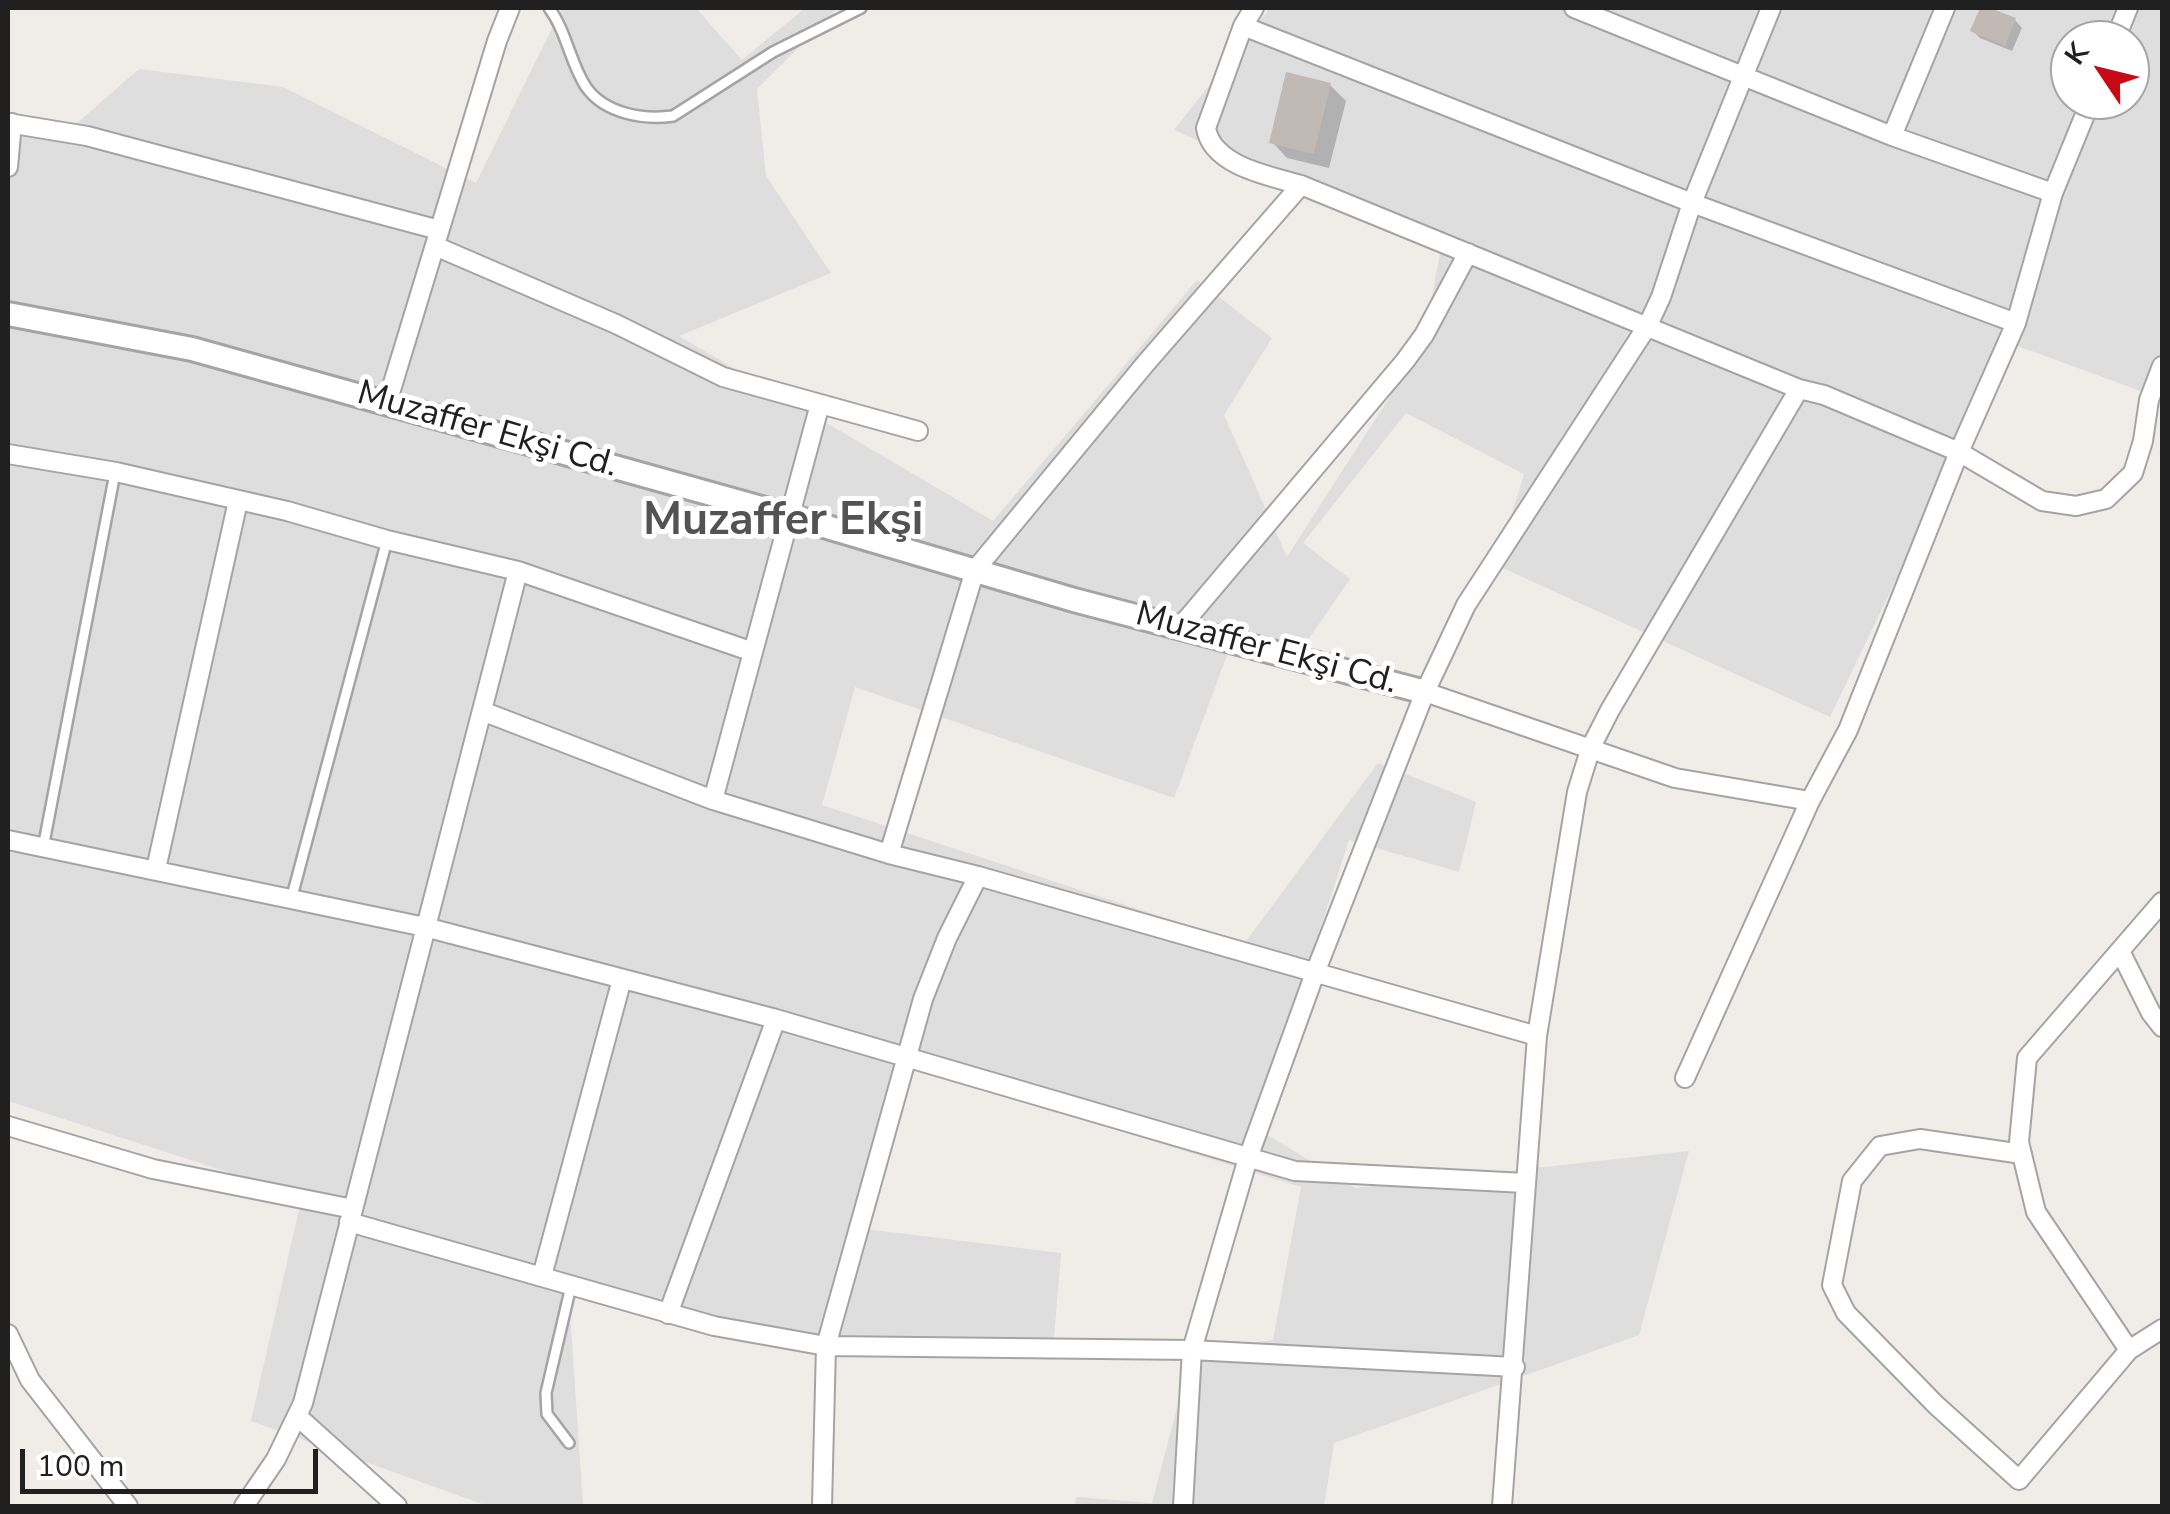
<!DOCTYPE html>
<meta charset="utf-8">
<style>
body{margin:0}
#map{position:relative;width:2170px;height:1514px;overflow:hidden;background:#f0ede8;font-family:"Nunito Sans",sans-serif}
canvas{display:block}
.frame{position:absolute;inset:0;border:10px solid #202020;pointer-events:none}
.north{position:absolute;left:2050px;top:20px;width:100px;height:100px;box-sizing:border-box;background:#fff;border:2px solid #a6a6a6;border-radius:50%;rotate:305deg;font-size:28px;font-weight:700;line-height:40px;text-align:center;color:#202020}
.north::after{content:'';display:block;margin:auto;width:35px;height:45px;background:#c70a14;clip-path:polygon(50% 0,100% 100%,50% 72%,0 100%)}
.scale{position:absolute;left:20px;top:1449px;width:298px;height:45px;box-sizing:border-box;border:5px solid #202020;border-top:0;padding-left:12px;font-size:30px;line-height:35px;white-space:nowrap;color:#202020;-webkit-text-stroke:8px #fff;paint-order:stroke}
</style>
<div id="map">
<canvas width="2170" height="1514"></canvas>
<div class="frame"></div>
<div class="north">K</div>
<div class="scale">100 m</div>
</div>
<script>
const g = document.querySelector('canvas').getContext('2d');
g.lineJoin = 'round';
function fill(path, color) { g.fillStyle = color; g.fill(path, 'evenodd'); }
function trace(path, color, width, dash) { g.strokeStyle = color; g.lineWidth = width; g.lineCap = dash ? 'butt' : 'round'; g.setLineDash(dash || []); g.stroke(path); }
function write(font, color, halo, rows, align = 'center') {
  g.font = font + ' "Nunito Sans",sans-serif'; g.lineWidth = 10; g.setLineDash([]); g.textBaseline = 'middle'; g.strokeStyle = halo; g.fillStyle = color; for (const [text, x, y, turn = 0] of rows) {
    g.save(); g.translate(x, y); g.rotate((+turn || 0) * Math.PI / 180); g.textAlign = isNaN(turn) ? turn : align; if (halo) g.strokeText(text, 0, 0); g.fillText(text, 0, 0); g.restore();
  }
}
const residential = new Path2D(`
 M 562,8 L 696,8 L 742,60 L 805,8 L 838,8 L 757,89 L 766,176 L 831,273 L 679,336 L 993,521 L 1197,280 L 1272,338 L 1224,415 L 1287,557 L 1423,345 L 1441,247 L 1174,130 L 1270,8 L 2162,8 L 2162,399 L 2010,343 L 1830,717 L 1496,565 L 1524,474 L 1406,413 L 1303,543 L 1350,579 L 1287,670 L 1233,639 L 1174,798 L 855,687 L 822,805 L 1244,944 L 1378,763 L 1476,802 L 1459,872 L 1349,840 L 1256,1128 L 1355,1188 L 1689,1151 L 1639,1335 L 1334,1443 L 1324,1506 L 1075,1506 L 1076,1497 L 1152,1503 L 1192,1351 L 1273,1340 L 1301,1187 L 907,1065 L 865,1229 L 1061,1253 L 1052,1360 L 826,1346 L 568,1283 L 583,1506 L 488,1506 L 251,1421 L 302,1196 L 8,1101 L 8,126 L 69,130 L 139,69 L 283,87 L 476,183 ZM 2070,40 L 2130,40 L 2130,100 L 2070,100 Z`);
const shadow = new Path2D(`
 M 1982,8 L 2015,20 L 2022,28 L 2012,51 L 1980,38 L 1973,31 Z
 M 1330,85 L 1346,101 L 1329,168 L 1287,158 L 1272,142 Z`);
const building = new Path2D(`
 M 1980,8 L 1990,8 L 2016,18 L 2005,46 L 1970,31 Z
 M 1286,72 L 1331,83 L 1314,154 L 1269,143 Z`);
const service = new Path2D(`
 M 549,8 C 567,32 570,63 586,87 C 605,114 644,120 673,116 L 773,52 L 861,8
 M 43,848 L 115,473
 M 291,900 L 387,540
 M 569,1443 L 547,1414 L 546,1393 L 571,1286`);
const minor = new Path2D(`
 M 1254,8 L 1243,26 L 1206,128 C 1212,166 1270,176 1301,185 L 1799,389 L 1824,395 L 1959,452 L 2042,501 L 2076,506 L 2106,499 L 2133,473 L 2143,441 L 2149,400 L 2162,366
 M 1574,8 L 1892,136 L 2053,193
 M 1243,26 L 1692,203 L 2016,323
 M 2115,40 L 2128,8
 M 8,123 L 87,136 L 439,230
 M 1892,136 L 1945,8
 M 8,167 L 12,123
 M 435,246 L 616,324 L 723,377 L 918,431
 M 387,403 L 497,41 L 510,8
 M 8,454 L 116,472 L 287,511 L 387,540 L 518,571 L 753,652
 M 1181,626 L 1405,361 L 1424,335 L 1468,253
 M 1425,692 L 1675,778 L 1810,801
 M 482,711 L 713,800 L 889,854 L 978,876 L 1537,1036
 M 713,800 L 820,404
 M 8,840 L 425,927 L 776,1019 L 1295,1171 L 1525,1183
 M 889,854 L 975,570 L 1146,363 L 1301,185
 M 156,869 L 238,501
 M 2120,951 L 2151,1013 L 2162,1027
 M 1685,1078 L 1810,801 L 1848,730 L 1959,452 L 2016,323 L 2053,193 L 2091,100
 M 8,1126 L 153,1169 L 353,1209
 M 2022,1154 L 1920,1139 L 1880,1146 L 1852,1181 L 1832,1285 L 1846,1313 L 1936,1405 L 2019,1480 L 2129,1350 L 2162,1329
 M 349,1222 L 714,1326 L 826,1346 L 1192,1350 L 1515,1367
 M 542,1276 L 622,979
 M 668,1314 L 776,1019
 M 8,1334 L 30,1380 L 128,1506
 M 2129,1350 L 2036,1212 L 2019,1142 L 2027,1058 L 2162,902
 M 297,1416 L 397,1506
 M 244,1506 L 276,1459 L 303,1403 L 518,571
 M 822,1506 L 826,1346 L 923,999 L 947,938 L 978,876
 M 1183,1506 L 1192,1350 L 1248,1158 L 1315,973 L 1425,692 L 1466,605 L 1648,325 L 1661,297 L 1692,203 L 1771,8
 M 1502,1506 L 1537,1036 L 1577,792 L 1591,747 L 1610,710 L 1799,389`);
const tertiary = new Path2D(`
 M 8,314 L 192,349 L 790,516 L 1074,600 L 1425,692`);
const streetNames = [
 ["Muzaffer Ekşi Cd.",487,431,16],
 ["Muzaffer Ekşi Cd.",1266,650,15]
];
const districtNames = [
 ["Muzaffer Ekşi",783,523]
];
fill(residential, '#dedede');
fill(shadow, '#0003');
fill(building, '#c1b9b4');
trace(service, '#a4a4a4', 14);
trace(minor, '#a4a4a4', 22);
trace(tertiary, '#a4a4a4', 28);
trace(service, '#fff', 9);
trace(minor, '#fff', 18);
trace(tertiary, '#fff', 22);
write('35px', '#202020', '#fff', streetNames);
write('bold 45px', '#535353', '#fff', districtNames);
</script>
